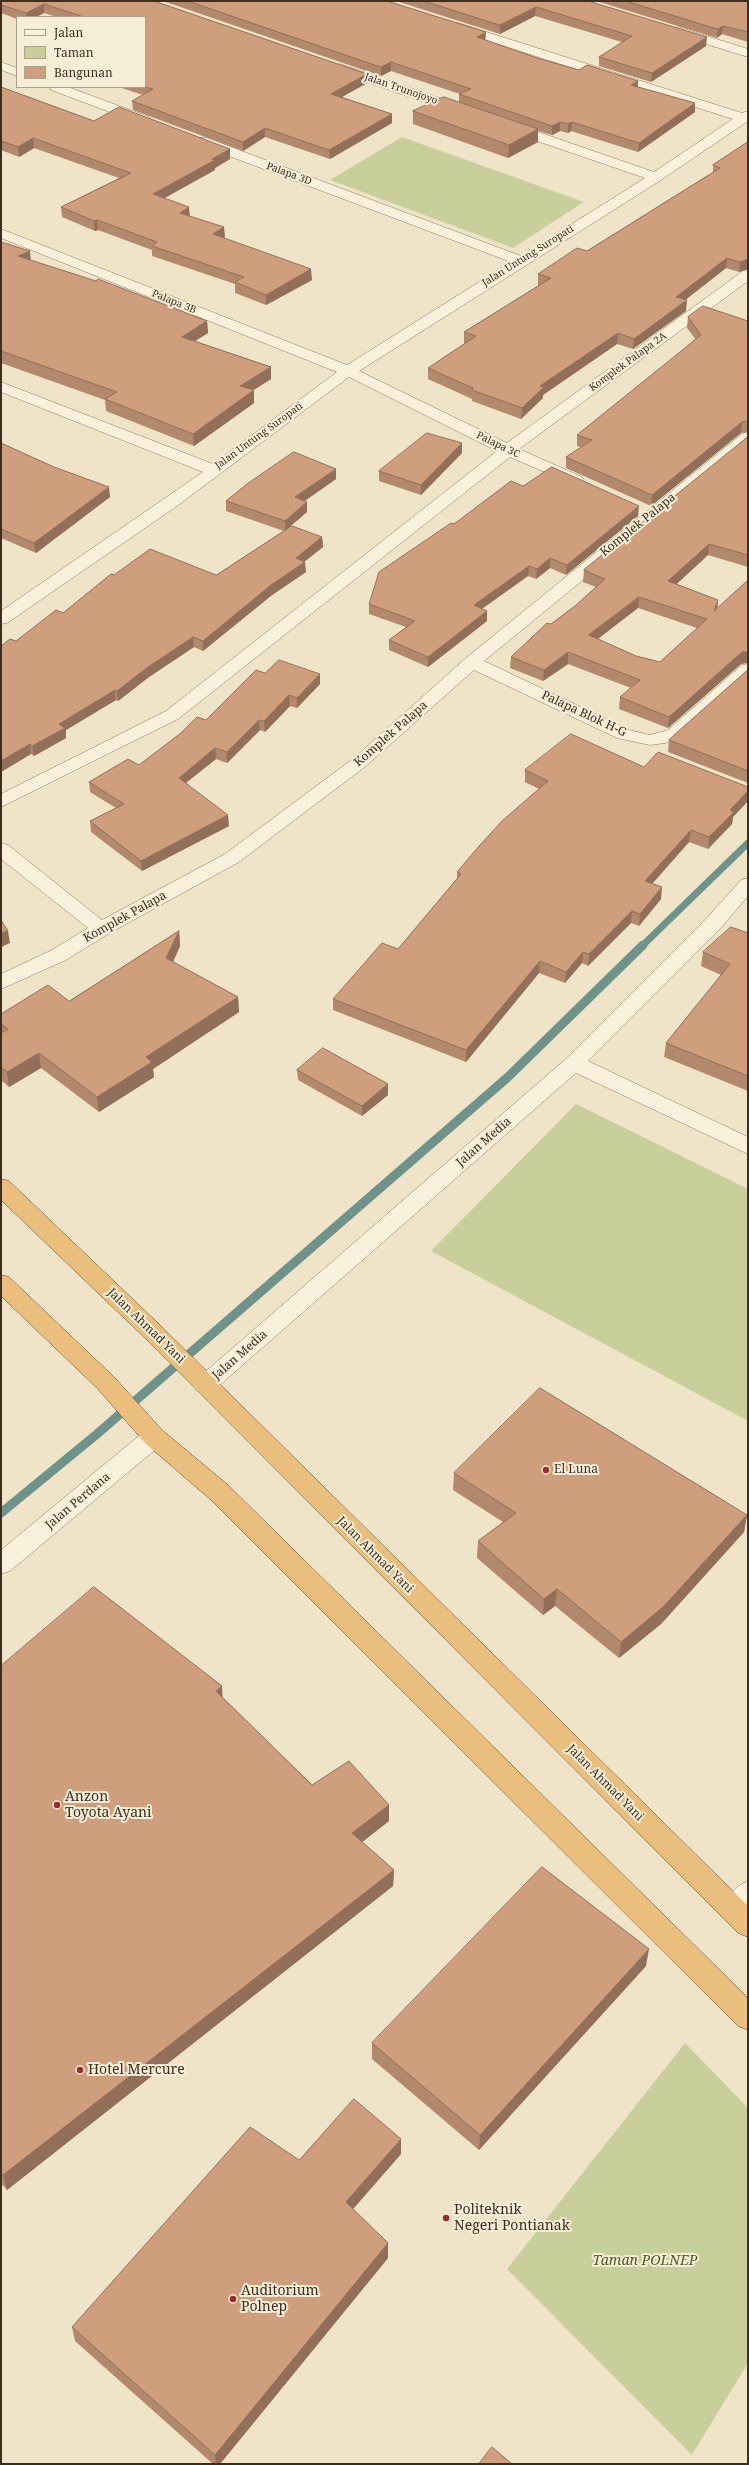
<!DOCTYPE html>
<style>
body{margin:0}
#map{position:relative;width:749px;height:2465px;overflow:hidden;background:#f0e4c8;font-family:"Noto Serif",serif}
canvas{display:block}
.frame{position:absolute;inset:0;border:2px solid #3d2e20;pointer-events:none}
.legend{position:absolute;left:16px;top:16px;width:130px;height:72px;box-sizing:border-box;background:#f7eed8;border:1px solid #ada18e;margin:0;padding:5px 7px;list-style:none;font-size:12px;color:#3d2e20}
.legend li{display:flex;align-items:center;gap:8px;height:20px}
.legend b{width:20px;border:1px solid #ada18e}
</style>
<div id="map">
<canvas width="749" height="2465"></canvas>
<div class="frame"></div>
<ul class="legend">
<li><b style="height:5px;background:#faf1dc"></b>Jalan</li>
<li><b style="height:11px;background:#c9cf9b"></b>Taman</li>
<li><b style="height:11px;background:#cf9f7d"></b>Bangunan</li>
</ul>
</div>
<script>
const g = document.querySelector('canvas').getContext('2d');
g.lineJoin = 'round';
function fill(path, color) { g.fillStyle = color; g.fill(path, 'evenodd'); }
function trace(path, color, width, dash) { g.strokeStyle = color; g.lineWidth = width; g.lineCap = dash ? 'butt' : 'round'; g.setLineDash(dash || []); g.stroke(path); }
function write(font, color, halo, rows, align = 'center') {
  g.font = font + ' "Noto Serif",serif'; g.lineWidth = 4; g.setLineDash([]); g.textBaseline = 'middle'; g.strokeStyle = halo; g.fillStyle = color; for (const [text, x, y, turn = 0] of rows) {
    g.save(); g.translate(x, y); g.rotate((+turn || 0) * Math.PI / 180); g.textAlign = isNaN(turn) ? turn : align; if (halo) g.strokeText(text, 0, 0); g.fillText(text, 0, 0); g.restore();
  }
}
const green = new Path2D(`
 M 402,137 L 584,202 L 513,248 L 330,180 Z
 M 576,1104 L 748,1189 L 748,1421 L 431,1251 Z
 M 685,2043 L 748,2108 L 748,2363 L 692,2455 L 507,2269 Z`);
const streamFar1 = new Path2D(`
 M 642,946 L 748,843`);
const stream = new Path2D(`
 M 1,1513 L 97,1434 L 508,1077 L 643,945`);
const minor = new Path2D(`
 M 458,23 L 742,113 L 748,111 L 748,121 L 661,180 L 359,371 L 507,443 L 743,271 L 748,270 L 748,281 L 519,449 L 582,477 L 584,480 L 582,483 L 570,483 L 510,457 L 178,719 L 1,807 L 1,794 L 166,711 L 497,451 L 349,377 L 177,506 L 7,623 L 1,624 L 1,611 L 203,472 L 1,392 L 1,382 L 213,464 L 337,372 L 1,238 L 1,229 L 347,365 L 511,262 L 197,144 L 195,141 L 197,138 L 207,138 L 521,256 L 645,178 L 505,130 L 503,127 L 505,124 L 515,124 L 654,172 L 733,119 L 454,30 L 452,27 Z
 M 678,27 L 748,49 L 748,57 L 674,34 L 672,31 Z
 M 1,62 L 17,68 L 17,76 L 1,70 Z
 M 340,64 L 469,108 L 471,111 L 464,115 L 459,114 L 335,71 L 334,68 Z
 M 50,87 L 68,87 L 149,117 L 151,120 L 144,124 L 139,123 L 51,90 Z
 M 748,432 L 748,445 L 484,661 L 629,730 L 650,735 L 668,730 L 742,665 L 748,664 L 748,678 L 680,738 L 672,742 L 650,745 L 617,738 L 474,670 L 366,766 L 239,862 L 108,934 L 66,960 L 1,989 L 1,974 L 52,950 L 88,928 L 1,859 L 1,843 L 8,845 L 102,920 L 225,854 L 354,758 L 466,658 L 742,434 Z
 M 748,878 L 748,896 L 719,930 L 588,1061 L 748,1137 L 748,1154 L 576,1073 L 213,1391 L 205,1394 L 197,1391 L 193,1385 L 197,1379 L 567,1058 L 705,920 L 741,880 Z
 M 748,1881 C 748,1899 749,1915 734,1922 L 724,1919 L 720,1910 C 726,1897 735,1886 748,1881 Z`);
const tertiary = new Path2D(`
 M 154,1428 L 162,1430 L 166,1437 L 162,1444 L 10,1571 L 1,1574 L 1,1550 L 146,1430 Z`);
const trunk = new Path2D(`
 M 1,1179 L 9,1181 L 162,1327 L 748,1906 L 748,1937 L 738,1933 L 146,1339 L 1,1200 Z
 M 1,1275 L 9,1277 L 114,1377 L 162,1430 L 228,1485 L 748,1998 L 748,2030 L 738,2026 L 210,1499 L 146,1444 L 98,1389 L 1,1296 Z`);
const wall = new Path2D(`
 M 1,1 L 154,1 L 367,74 L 367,83 L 342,97 L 392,114 L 392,123 L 330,159 L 265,137 L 243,151 L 133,110 L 132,101 L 143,95 L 119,87 L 145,87 L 145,17 L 57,17 L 44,13 L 36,17 L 17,17 L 17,19 L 1,13 Z
 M 163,1 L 387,1 L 486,32 L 485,40 L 537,58 L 579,70 L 638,81 L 638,87 L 695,112 L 638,152 L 571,131 L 568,133 L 560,131 L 552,135 L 538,131 L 538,142 L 508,158 L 413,124 L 413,111 L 459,102 L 459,94 L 460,94 L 391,71 L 381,76 Z
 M 396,1 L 588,1 L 706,46 L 651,82 L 599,66 L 599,57 L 622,42 L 535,16 L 500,34 Z
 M 596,1 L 748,1 L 748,42 L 722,34 L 717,38 Z
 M 1,87 L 94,121 L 230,159 L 215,168 L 215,170 L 164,198 L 190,216 L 225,237 L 223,238 L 312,280 L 266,305 L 235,293 L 235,284 L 152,256 L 152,250 L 98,230 L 95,231 L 62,217 L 61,207 L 119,178 L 34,148 L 19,157 L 1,150 Z
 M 748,142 L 748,269 L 739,272 L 726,268 L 685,300 L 686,311 L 633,349 L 617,344 L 543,395 L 543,398 L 521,419 L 472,401 L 472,399 L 428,379 L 428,368 L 465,343 L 464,343 L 464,332 L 539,285 L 538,285 L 538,274 L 587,251 L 713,172 L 713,165 Z
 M 1,242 L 31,260 L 207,321 L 208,333 L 195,341 L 271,367 L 271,379 L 253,390 L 254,390 L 254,403 L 194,446 L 106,411 L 105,400 L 1,363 Z
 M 688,317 L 748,321 L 748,432 L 741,433 L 651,506 L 566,468 L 566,457 L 581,447 L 577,446 L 577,435 L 696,340 L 687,328 Z
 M 748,437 L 748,567 L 708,555 L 676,584 L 718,600 L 717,608 L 741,664 L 668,728 L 619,709 L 620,697 L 631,688 L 568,664 L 543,681 L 510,668 L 511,657 L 551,624 L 575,606 L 596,587 L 583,582 L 584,570 ZM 638,608 L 697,628 L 660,662 L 636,656 L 598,639 Z
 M 1,443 L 110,497 L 36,553 L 1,538 Z
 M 462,453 L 421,495 L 379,481 L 379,471 Z
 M 336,469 L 336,479 L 304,501 L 307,502 L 307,512 L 289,527 L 322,537 L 323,547 L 304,562 L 306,572 L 272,595 L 203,651 L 194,647 L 149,677 L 118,701 L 116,700 L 66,730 L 66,738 L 34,756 L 31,754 L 1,772 L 1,646 L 16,641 L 63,613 L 114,575 L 216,575 L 284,531 L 226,511 L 226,501 Z
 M 523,486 L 638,516 L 566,575 L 550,568 L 536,579 L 528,576 L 482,609 L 487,611 L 487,621 L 428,667 L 389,650 L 389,640 L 406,627 L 369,614 L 369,604 L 454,524 Z
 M 748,670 L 748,783 L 668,752 L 669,740 Z
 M 265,673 L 320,684 L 297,708 L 290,706 L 265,732 L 260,730 L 227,763 L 216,759 L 186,783 L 229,826 L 142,871 L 91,832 L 90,821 L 116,808 L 90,792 L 89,782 L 139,765 L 206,720 Z
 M 644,767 L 748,787 L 748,801 L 733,817 L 732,824 L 708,849 L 689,842 L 652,884 L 661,899 L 639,926 L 631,923 L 588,966 L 582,963 L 565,983 L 539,973 L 466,1062 L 333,1010 L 333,999 L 398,949 L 457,879 L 457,872 L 539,789 L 525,782 L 525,770 Z
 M 179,931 L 180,946 L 173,962 L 238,997 L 239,1012 L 153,1069 L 154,1077 L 99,1112 L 41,1068 L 9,1087 L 1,1080 L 1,1014 L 69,1001 Z
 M 748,933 L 748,1091 L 664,1057 L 666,1043 L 721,975 L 701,966 L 703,952 Z
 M 297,1070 L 388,1084 L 388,1095 L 362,1116 L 298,1080 Z
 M 454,1473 L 747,1515 L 744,1532 L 661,1624 L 619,1658 L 555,1606 L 543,1615 L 477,1558 L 478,1541 L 503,1522 L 453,1490 Z
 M 1,1666 L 223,1698 L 312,1785 L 389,1805 L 389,1821 L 362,1842 L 394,1870 L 393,1886 L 7,2190 L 1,2183 Z
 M 646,1966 L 479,2150 L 372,2059 L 372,2043 Z
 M 401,2154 L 353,2209 L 388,2258 L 220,2464 L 213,2464 L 75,2341 L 72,2327 L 299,2160 Z`);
const shadedWall = new Path2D(`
 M 44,4 L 44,13 L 36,17 L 26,17 L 26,13 Z
 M 536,7 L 535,16 L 500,34 L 500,25 Z
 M 723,26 L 722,34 L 717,38 L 718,29 Z
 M 486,32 L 485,41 L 477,37 Z
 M 707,37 L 706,46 L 651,82 L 652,73 Z
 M 391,62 L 391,71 L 381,76 L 381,67 Z
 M 367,74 L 367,83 L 331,103 L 331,94 Z
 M 638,81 L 637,90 L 631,85 Z
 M 695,103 L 695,112 L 638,152 L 639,143 Z
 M 392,114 L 392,123 L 330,159 L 329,150 Z
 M 560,122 L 560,131 L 552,135 L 552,126 Z
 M 572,122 L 571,131 L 568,133 L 568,124 Z
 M 265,128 L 265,137 L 243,151 L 243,142 Z
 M 538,129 L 538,142 L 508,158 L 509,145 Z
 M 33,138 L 34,148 L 19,157 L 18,147 Z
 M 230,149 L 230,159 L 215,168 L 215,170 L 154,204 L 153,194 Z
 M 189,207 L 190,218 L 180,213 Z
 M 97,220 L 98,230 L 95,231 L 94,221 Z
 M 224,227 L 225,237 L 213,245 L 213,234 Z
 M 30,251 L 31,262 L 18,256 Z
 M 727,258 L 726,268 L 675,308 L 676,297 Z
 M 748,259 L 748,269 L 739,272 L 740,262 Z
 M 311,269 L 312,280 L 266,305 L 266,295 Z
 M 687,300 L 686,311 L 633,349 L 634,339 Z
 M 207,321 L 208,333 L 182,349 L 182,337 Z
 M 618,333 L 617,344 L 543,395 L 543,398 L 521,419 L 522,408 L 540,386 Z
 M 271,367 L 271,379 L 241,398 L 240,386 Z
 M 254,390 L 254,403 L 194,446 L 193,434 Z
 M 742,422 L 741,433 L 651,506 L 652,495 Z
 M 462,443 L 462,453 L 421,495 L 421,485 Z
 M 336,469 L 336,479 L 295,508 L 295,497 Z
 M 109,487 L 110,497 L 36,553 L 34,543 Z
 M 307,502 L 307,512 L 285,531 L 285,521 Z
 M 639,506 L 638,516 L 566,575 L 567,565 Z
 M 322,537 L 323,547 L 296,568 L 296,558 Z
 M 709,544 L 708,555 L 667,593 L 668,581 Z
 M 550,558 L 550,568 L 536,579 L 537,569 Z
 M 305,562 L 306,572 L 272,595 L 203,651 L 203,641 L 271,585 Z
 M 529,566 L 528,576 L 473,615 L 474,605 Z
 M 639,597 L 638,608 L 588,646 L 589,635 Z
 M 718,600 L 717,612 L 714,611 Z
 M 487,611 L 487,621 L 428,667 L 428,657 Z
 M 193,637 L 194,647 L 149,677 L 118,701 L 117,691 L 148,667 Z
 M 568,652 L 568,664 L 543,681 L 544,670 Z
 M 742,652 L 748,652 L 748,663 L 741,664 L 668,728 L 669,717 Z
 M 320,674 L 320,684 L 297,708 L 297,698 Z
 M 115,690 L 116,700 L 66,730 L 66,738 L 34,756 L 32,746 L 59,724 Z
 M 289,695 L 290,706 L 265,732 L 264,721 Z
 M 259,720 L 260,730 L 227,763 L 227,752 Z
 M 30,744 L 31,754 L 1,772 L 1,761 Z
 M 215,748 L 216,759 L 179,788 L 179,778 Z
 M 748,791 L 748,801 L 733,817 L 732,824 L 708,849 L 709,837 L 730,810 Z
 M 228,815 L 229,826 L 142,871 L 141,861 Z
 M 691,830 L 689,842 L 644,893 L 645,881 Z
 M 662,887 L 661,899 L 639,926 L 640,914 Z
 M 632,911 L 631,923 L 588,966 L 589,954 Z
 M 8,931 L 10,943 L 1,947 L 1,933 Z
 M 179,931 L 180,946 L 168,973 L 166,958 Z
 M 583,952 L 582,963 L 565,983 L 566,972 Z
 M 540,961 L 539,973 L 466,1062 L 466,1050 Z
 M 238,997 L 239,1012 L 153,1069 L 154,1077 L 99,1112 L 97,1097 L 146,1057 Z
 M 39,1053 L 41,1068 L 9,1087 L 7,1072 Z
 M 388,1084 L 388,1095 L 362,1116 L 362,1106 Z
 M 747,1515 L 744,1532 L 661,1624 L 619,1658 L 621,1642 Z
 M 557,1589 L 555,1606 L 543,1615 L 544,1599 Z
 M 222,1686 L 223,1704 L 216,1691 Z
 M 389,1805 L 389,1821 L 352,1850 L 352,1833 Z
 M 394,1870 L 393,1886 L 7,2190 L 3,2175 Z
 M 649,1949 L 646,1966 L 479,2150 L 480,2135 Z
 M 401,2139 L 401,2154 L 346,2217 L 346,2202 Z
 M 388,2243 L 388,2258 L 220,2464 L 216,2464 L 215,2455 Z`);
const building = new Path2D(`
 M 1,1 L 154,1 L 367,74 L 331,94 L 392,114 L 329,150 L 265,128 L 243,142 L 132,101 L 153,89 L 145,87 L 145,17 L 84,17 L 44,4 L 26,13 L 1,5 Z
 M 188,1 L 387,1 L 486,32 L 477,37 L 537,58 L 579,70 L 587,65 L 638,81 L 631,85 L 695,103 L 639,143 L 572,122 L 568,124 L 560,122 L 552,126 L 459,94 L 471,89 L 391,62 L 381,67 Z
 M 424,1 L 588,1 L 707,37 L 652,73 L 599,57 L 632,36 L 536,7 L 500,25 Z
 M 626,1 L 748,1 L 748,32 L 723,26 L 718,29 Z
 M 1,87 L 94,121 L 119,107 L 230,149 L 212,159 L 215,160 L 153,194 L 189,207 L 180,213 L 224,227 L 213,234 L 311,269 L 266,295 L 235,282 L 244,277 L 152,246 L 157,242 L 97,220 L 94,221 L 61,207 L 131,173 L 33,138 L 18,147 L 1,141 Z
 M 444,97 L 538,129 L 509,145 L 413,111 Z
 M 748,142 L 748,259 L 740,262 L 727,258 L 676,297 L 687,300 L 634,339 L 618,333 L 540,386 L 544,387 L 522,408 L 472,390 L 473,388 L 428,368 L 476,336 L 464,332 L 551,278 L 538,274 L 577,248 L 587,251 L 720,168 L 713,165 Z
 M 1,242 L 30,251 L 18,256 L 96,281 L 98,279 L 207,321 L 182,337 L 271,367 L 240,386 L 254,390 L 193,434 L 105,399 L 117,392 L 1,351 Z
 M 703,306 L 748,321 L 748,421 L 742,422 L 652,495 L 566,457 L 592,440 L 577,435 L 701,335 L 688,317 Z
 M 427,433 L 462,443 L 421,485 L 379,471 Z
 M 748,437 L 748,555 L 709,544 L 668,581 L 718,600 L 714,611 L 748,580 L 748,652 L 742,652 L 669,717 L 620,697 L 640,680 L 568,652 L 544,670 L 511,657 L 547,623 L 551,624 L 575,606 L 605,579 L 584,570 ZM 639,597 L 707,619 L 660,662 L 636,656 L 589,635 Z
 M 1,443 L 54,467 L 109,487 L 34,543 L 1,529 Z
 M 294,452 L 336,469 L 295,497 L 307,502 L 285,521 L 226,501 L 247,484 Z
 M 552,467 L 639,506 L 567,565 L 550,558 L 537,569 L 529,566 L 474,605 L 487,611 L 428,657 L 389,640 L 415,621 L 369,604 L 379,572 L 451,523 L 454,524 L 511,481 L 523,486 Z
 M 292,526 L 322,537 L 296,558 L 305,562 L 271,585 L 203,641 L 193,637 L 148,667 L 117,691 L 115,690 L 59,724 L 65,728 L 32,746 L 30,744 L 1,761 L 1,646 L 10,639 L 16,641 L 56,610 L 63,613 L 111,574 L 114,575 L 150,549 L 216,575 Z
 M 279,660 L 320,674 L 297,698 L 289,695 L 264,721 L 259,720 L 227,752 L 215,748 L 179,778 L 228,815 L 141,861 L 90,821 L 124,804 L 89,782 L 128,759 L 139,765 L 181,733 L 197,717 L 206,720 L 256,670 L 265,673 Z
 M 748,670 L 748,771 L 669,740 Z
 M 571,734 L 644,767 L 658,752 L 748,787 L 748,791 L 730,810 L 734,812 L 709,837 L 691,830 L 645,881 L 662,887 L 640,914 L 632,911 L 589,954 L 583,952 L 566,972 L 540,961 L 466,1050 L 333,999 L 382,943 L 398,949 L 461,874 L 457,872 L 480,845 L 502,821 L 548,781 L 525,770 Z
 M 1,920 L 8,931 L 1,933 Z
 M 731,927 L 748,933 L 748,1076 L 666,1043 L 730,964 L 703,952 Z
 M 179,931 L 166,958 L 238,997 L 146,1057 L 152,1062 L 97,1097 L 39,1053 L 7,1072 L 1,1067 L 1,1033 L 8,1029 L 1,1024 L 1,1014 L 48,985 L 69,1001 Z
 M 323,1048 L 388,1084 L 362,1106 L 297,1070 Z
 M 540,1388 L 747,1515 L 663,1607 L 621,1642 L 557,1589 L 544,1599 L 478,1541 L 516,1513 L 454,1473 Z
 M 94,1587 L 222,1686 L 216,1691 L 312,1785 L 349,1761 L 389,1805 L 352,1833 L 394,1870 L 3,2175 L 1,2173 L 1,1666 Z
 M 542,1867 L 649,1949 L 480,2135 L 372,2043 Z
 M 354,2099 L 401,2139 L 346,2202 L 388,2243 L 215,2455 L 72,2327 L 250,2127 L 299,2160 Z
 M 492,2447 L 512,2464 L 479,2464 Z`);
const markers = [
 [546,1470,4,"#9e2a2b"],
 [57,1805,4,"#9e2a2b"],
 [80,2070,4,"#9e2a2b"],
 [446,2218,4,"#9e2a2b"],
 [233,2299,4,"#9e2a2b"]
];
const farStreetnames = [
 ["Jalan Trunojoyo",401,89,19],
 ["Palapa 3D",289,174,20],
 ["Jalan Untung Suropati",528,256,-32],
 ["Palapa 3B",174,302,22],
 ["Komplek Palapa 2A",628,362,-36],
 ["Jalan Untung Suropati",259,436,-36],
 ["Palapa 3C",498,445,26]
];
const streetNames = [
 ["Komplek Palapa",638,525,-39],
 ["Palapa Blok H-G",584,714,25],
 ["Komplek Palapa",391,734,-41],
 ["Komplek Palapa",125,917,-29],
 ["Jalan Media",484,1142,-41],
 ["Jalan Ahmad Yani",146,1326,44],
 ["Jalan Media",240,1355,-41],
 ["Jalan Perdana",78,1501,-40],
 ["Jalan Ahmad Yani",375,1555,45],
 ["Jalan Ahmad Yani",605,1783,45]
];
const poiNames = [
 ["El Luna",554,1470]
];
const nearPoinames = [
 ["Anzon",65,1797],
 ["Toyota Ayani",65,1813],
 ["Hotel Mercure",88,2070],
 ["Politeknik",454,2210],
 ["Negeri Pontianak",454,2226],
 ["Auditorium",241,2291],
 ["Polnep",241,2307]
];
const nearParknames = [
 ["Taman POLNEP",645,2261]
];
fill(green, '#c9cf9b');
trace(streamFar1, '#6f938a', 7);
trace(stream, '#6f938a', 9);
trace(minor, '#8d765c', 1);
trace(tertiary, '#8d765c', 1);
trace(trunk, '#5b4430', 1);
fill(minor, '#faf1dc');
fill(tertiary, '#faf1dc');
fill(trunk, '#eabe7c');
fill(wall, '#b2896c');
fill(shadedWall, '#916f58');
fill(building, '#cf9f7d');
trace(building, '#916f58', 1);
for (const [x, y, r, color] of markers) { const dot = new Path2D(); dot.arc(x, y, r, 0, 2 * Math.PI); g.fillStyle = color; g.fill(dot); trace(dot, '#f7eed8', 1.5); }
write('10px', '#3d2e20', '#f7eed8', farStreetnames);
write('12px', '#3d2e20', '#f7eed8', streetNames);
write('12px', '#3d2e20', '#f7eed8', poiNames, 'left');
write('14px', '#3d2e20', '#f7eed8', nearPoinames, 'left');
write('italic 14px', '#4d5a26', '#f7eed8', nearParknames);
</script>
